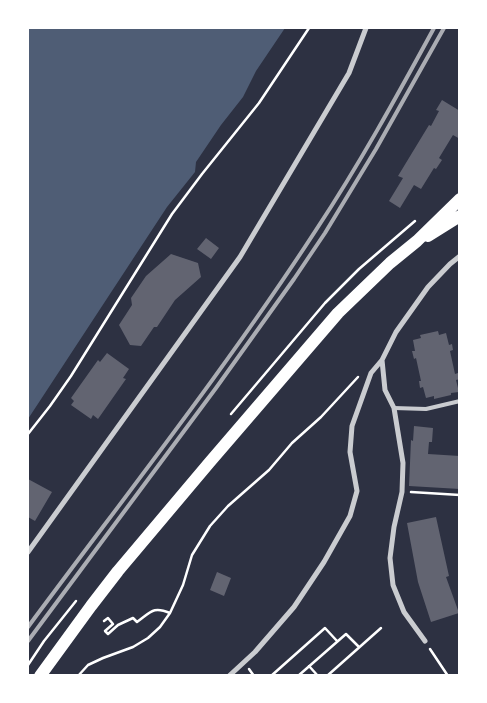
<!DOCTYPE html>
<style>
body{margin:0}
#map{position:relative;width:487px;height:703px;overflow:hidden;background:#2d3142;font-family:Karla,sans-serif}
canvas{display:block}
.frame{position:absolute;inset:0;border:29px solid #fff;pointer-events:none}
</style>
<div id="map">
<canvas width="487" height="703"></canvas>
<div class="frame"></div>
</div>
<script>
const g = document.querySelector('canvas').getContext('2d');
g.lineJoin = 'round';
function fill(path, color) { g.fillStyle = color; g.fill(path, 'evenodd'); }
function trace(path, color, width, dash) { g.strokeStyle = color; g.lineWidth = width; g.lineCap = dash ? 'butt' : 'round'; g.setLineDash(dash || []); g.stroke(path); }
const water = new Path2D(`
 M 29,28 L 285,28 L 256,71 L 243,97 L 221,125 L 196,162 L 195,172 L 167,207 L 28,419 L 28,32 Z`);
const building = new Path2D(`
 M 442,100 L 460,111 L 460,139 L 453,135 L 439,158 L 442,160 L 436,169 L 434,168 L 421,189 L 414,185 L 400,208 L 389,201 L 403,178 L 398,176 L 429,125 L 431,126 L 439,111 L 436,110 Z
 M 206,238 L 219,248 L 211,259 L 197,249 Z
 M 171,254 L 198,263 L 201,277 L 175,300 L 157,327 L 154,327 L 141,346 L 130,345 L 119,325 L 132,305 L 131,298 L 146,276 Z
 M 438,331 L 439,335 L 446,333 L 449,345 L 452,344 L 453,350 L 450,351 L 455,374 L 458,373 L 460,379 L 456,380 L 459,392 L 451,393 L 451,395 L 434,399 L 434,396 L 426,398 L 423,387 L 420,388 L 419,381 L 421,381 L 416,358 L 414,359 L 412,351 L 415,351 L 413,340 L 421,338 L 420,335 Z
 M 107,353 L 129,369 L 123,378 L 126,379 L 98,419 L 93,415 L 91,419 L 71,405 L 74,401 L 71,398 L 98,360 L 100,362 Z
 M 414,426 L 433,428 L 432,442 L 429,442 L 428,454 L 460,456 L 460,489 L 409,486 L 411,440 L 413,441 Z
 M 28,479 L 52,492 L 35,521 L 28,517 Z
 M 436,517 L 449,576 L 446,577 L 459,613 L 431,622 L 418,582 L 407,523 Z
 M 217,572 L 231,578 L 224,596 L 210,590 Z`);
const path = new Path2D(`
 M 231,414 L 325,303 L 359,269 L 415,221
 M 28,434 L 50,406 L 71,376 L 172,214 L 202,174 L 259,103 L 309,28
 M 411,492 L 460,495
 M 104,621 L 108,618 L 113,624 L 105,631 L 108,634 L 118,625 L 133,618 L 137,622 C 151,612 153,606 170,613
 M 430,649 L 448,676
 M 28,665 L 44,641 L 76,601
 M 309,666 L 318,676
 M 249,669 L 254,676
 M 78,676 L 88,665 L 103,658 L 133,647 L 148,638 L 160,627 L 170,613 L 183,585 L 192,555 L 210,526 L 228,506 L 269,470 L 292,443 L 321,417 L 358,377
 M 271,676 L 325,628 L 337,641
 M 298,676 L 346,634 L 359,647
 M 327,676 L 381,628`);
const service = new Path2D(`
 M 394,408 L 426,409 L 460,401`);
const minor = new Path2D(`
 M 28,552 L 240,257 L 349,73 L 366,28
 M 425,641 L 404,612 L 393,585 L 390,558 L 394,527 L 402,492 L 403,463 L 394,408 L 385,390 L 382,360 L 396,332 L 428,287 L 450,264 L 460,256
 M 229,676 L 255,652 L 294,607 L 324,562 L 350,516 L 357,491 L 350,452 L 352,426 L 371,373 L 382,360`);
const primary = new Path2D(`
 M 428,236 L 460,216
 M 40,676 L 91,606 L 118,571 L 209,463 L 338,313 L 390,263 L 417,241 L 460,199`);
const rail = new Path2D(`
 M 28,627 C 125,496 227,367 316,230 C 359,165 397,96 434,28
 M 28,641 L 216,388 L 294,279 L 325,233 L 376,149 L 444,28`);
fill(water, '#4f5d75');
fill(building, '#626471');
trace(path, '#fff', 2.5);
trace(service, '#caccd0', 4);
trace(minor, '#caccd0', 5);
trace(primary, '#fff', 12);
trace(rail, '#abadb3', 4);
</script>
